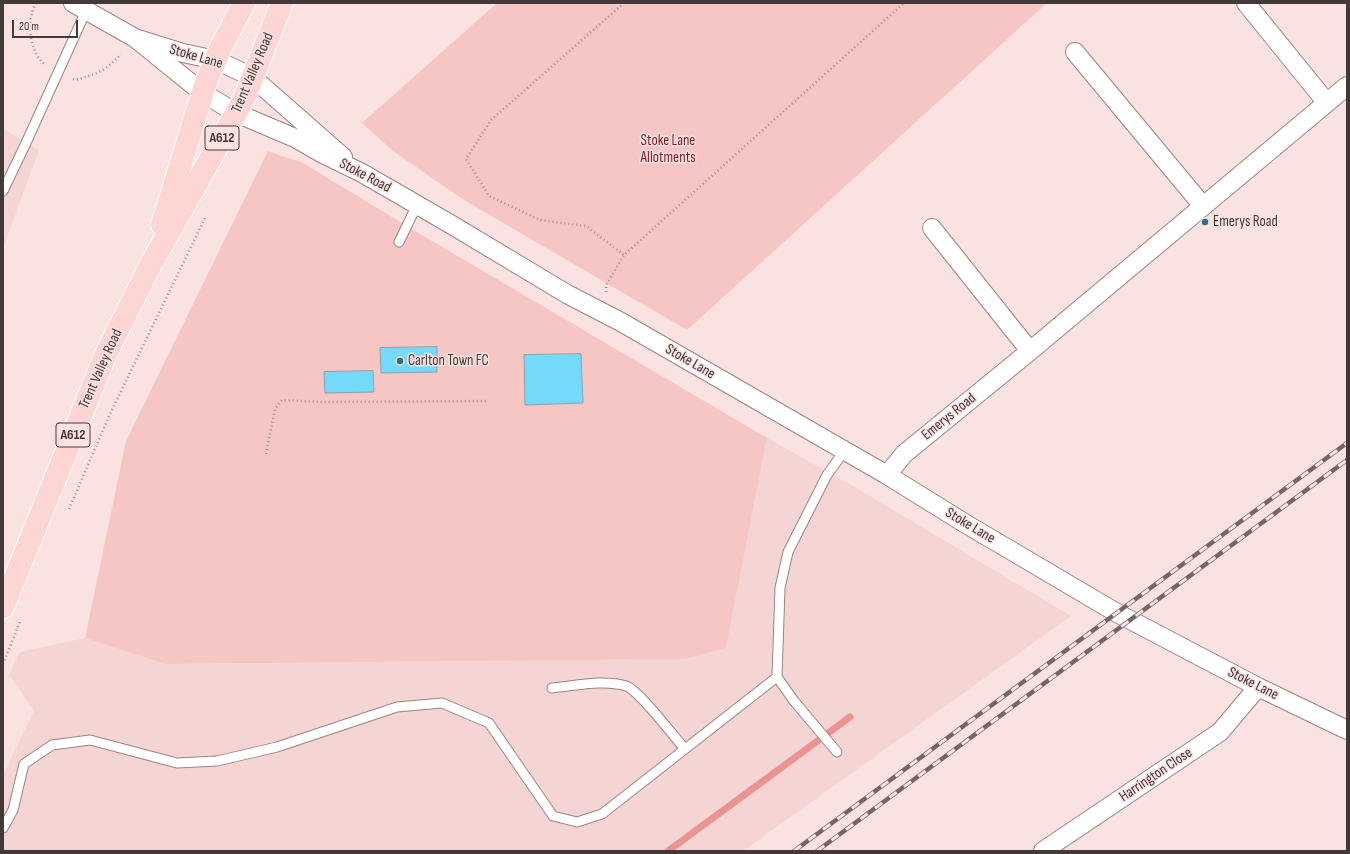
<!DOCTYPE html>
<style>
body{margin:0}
#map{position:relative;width:1350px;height:854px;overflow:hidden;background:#fae2e1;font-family:"Sofia Sans Condensed",sans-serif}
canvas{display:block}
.frame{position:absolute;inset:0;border:4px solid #423938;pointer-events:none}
.scale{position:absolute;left:12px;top:20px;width:66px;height:18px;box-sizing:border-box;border:2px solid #423938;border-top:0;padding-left:5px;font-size:12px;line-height:14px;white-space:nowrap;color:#423938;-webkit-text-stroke:3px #fae2e1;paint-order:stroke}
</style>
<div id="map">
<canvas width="1350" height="854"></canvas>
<div class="frame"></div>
<div class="scale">20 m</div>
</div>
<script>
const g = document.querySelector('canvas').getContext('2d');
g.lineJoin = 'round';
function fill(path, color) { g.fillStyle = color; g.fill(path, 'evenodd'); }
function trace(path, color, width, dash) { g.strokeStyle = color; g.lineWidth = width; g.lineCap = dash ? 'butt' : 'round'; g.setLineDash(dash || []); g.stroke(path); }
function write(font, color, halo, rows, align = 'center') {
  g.font = font + ' "Sofia Sans Condensed",sans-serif'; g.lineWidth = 3; g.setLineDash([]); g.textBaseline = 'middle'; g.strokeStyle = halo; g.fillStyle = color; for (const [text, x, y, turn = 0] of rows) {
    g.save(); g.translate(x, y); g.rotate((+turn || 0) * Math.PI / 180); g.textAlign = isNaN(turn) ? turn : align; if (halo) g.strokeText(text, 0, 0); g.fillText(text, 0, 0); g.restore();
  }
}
const built = new Path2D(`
 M 3,129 L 39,150 L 3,248 Z
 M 767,438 L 853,486 L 1071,616 L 743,851 L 3,851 L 3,775 L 34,711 L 9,675 L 20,652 L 85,638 L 165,664 L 685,659 L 726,648 Z`);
const green = new Path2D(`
 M 497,3 L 1047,3 L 687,330 L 464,200 L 393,151 L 362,123 Z
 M 268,151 L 303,163 L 415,231 L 767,438 L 726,648 L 685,659 L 165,664 L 85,638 L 126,441 Z`);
const stream = new Path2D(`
 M 668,851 L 850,717`);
const building = new Path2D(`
 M 437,347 L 437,372 L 381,373 L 380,348 Z
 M 581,354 L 583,403 L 525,405 L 524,355 Z
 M 373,371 L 374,392 L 325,393 L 324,372 Z`);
const path = new Path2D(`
 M 36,3 C 26,21 29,50 44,64
 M 624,3 L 491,120 L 466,159 L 489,196 L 540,220 L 586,226 L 624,255
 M 73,79 L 75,80 C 95,75 107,70 121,54
 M 606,292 L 606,285 L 624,255 L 904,3
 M 266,454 L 275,409 L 282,400 L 320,402 L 487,401
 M 69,509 L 110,414 L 206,216
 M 3,664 L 20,622`);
const lane = new Path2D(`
 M 3,191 L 26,143 L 86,11
 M 399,242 L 417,205
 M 552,688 C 575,686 603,679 626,686 C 639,690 674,737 685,749
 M 837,752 L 794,701 L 777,677 L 780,588 L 788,552 L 827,475 L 845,450
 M 3,828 L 13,810 L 24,764 L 52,745 L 90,740 L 177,763 L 217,761 L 277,747 L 397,707 L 442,703 L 489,723 L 553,816 L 577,822 L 602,814 L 777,677`);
const street = new Path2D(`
 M 73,3 L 135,38 L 183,53 L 216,60 L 252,77 L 343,157
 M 1246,3 L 1327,103
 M 135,38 L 203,93 L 236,113 L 295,138 L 323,154 L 362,173 L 452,225 L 567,294 L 621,322 L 887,475 L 966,524 L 1117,613 L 1258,687 L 1347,730
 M 1075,52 L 1203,206
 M 932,228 L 1030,351
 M 887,475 L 904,454 L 1030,351 L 1347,86
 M 1043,851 L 1220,732 L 1258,687`);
const primary = new Path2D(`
 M 162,225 L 206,82 L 221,47 L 244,3
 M 3,607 L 106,354 L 150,266 L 244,99 L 282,3`);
const rail = new Path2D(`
 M 794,851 L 1347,443
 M 817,851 L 1347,460`);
const markers = [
 [1205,222,4,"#2d6f81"],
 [400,361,4,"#2d6f81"]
];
const shields = [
 [222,138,34],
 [73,435,34]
];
const shieldNames = [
 ["A612",222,138],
 ["A612",73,435]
];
const streetNames = [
 ["Stoke Lane",196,57,16],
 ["Trent Valley Road",253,73,-67],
 ["Stoke Road",365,176,28],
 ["Stoke Lane",690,362,30],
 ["Trent Valley Road",101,369,-66],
 ["Emerys Road",949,417,-39],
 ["Stoke Lane",970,526,31],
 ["Stoke Lane",1253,684,27],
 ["Harrington Close",1156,775,-34]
];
const parkNames = [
 ["Stoke Lane",668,141],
 ["Allotments",668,158]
];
const poiNames = [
 ["Emerys Road",1213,222],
 ["Carlton Town FC",408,361]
];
fill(built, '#f5d5d3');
fill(green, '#f5c6c4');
trace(stream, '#ea9392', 7);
fill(building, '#73dbf9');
trace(building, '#8ca2a9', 1);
trace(lane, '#9a8483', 11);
trace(street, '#9a8483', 20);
trace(primary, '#fff', 24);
trace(path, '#9f8e8d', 2.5, [1, 3]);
trace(lane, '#fff', 9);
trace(street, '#fff', 18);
trace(primary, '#fdd6d4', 22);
trace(rail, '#736665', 4.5);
trace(rail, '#fae2e1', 3, [9]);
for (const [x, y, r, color] of markers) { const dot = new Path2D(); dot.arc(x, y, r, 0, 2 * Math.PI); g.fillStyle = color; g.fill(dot); trace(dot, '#fae2e1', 1.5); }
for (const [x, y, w] of shields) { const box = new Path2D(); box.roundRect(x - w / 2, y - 12, w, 24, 3); g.fillStyle = '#fae2e1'; g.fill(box); trace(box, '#423938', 1); }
write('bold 14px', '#423938', null, shieldNames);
write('15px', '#423938', '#fae2e1', streetNames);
write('15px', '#7e1823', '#fae2e1', parkNames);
write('15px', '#423938', '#fae2e1', poiNames, 'left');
</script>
